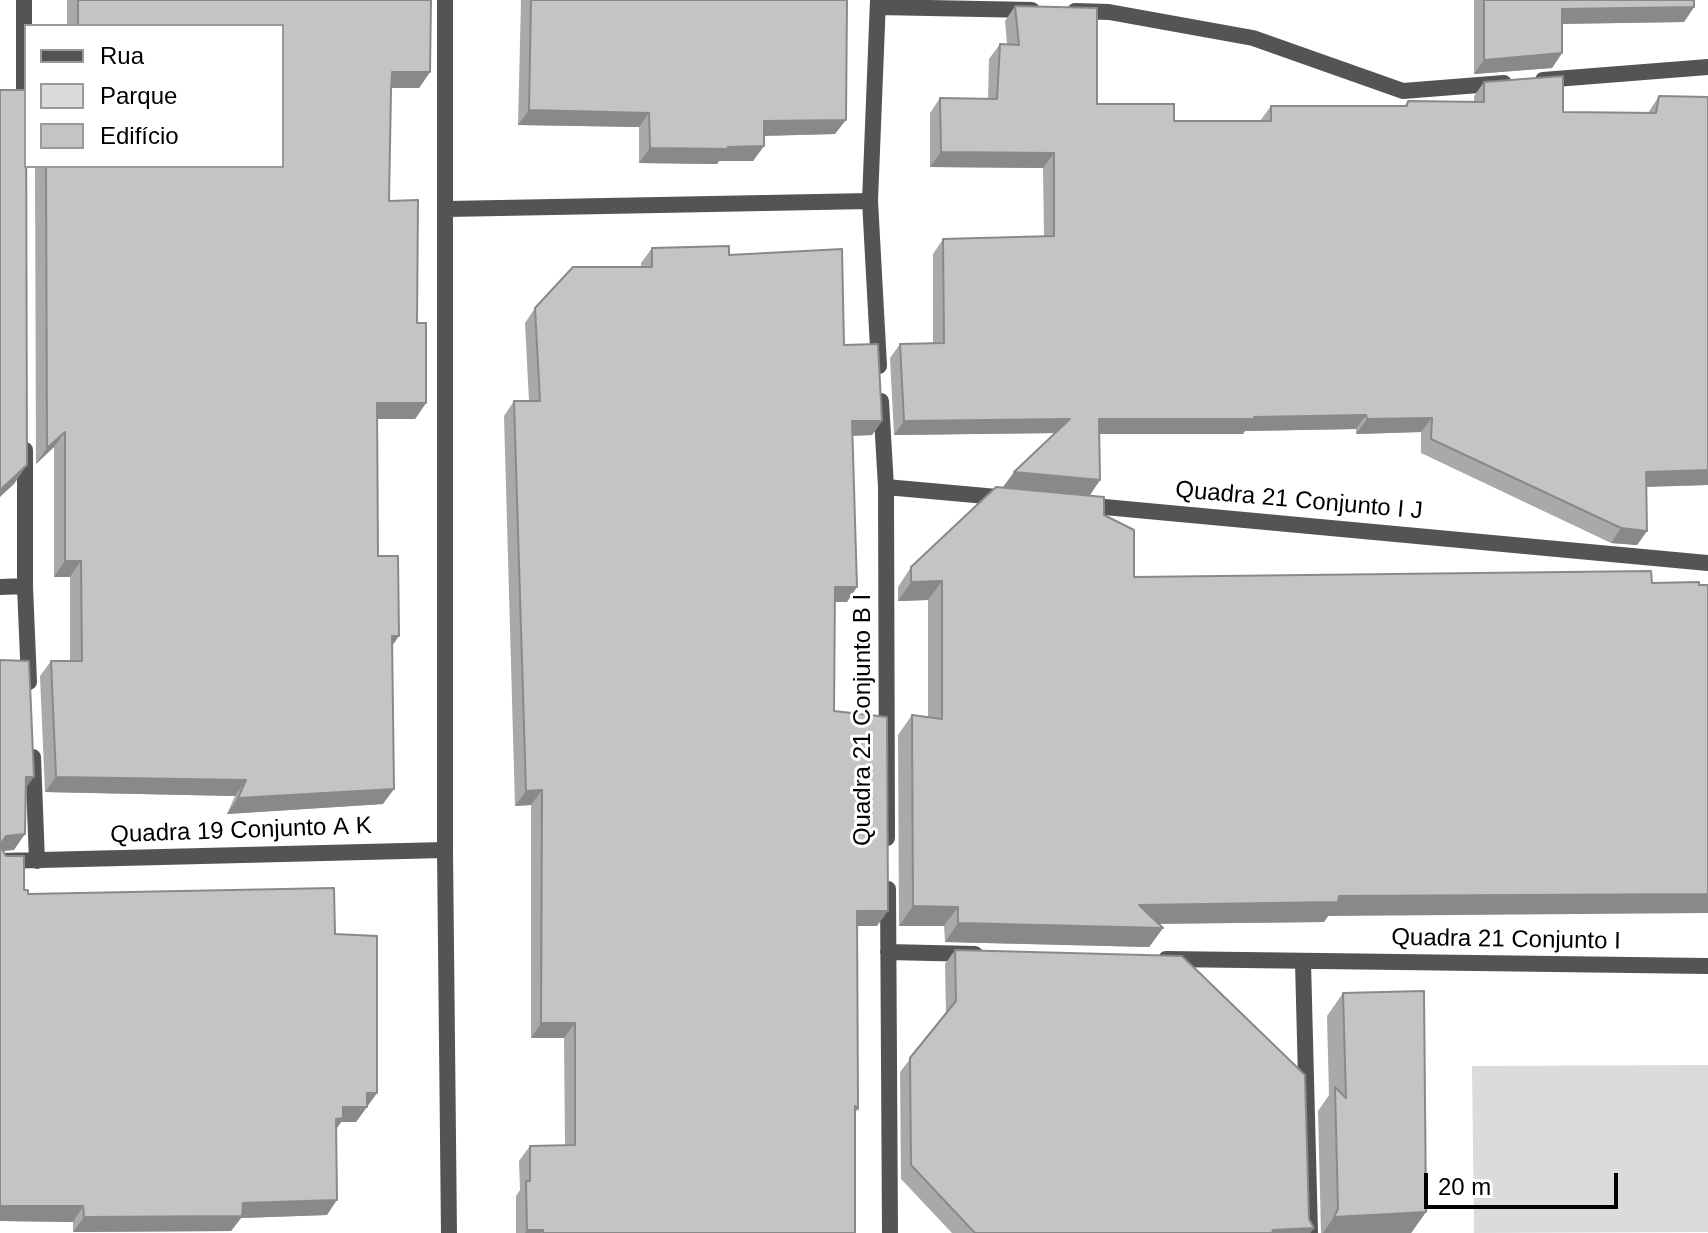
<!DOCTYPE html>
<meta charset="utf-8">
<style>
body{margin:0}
#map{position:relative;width:1708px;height:1233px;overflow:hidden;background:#fff;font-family:Helvetica,sans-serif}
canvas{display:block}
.legend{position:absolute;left:24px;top:24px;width:260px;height:144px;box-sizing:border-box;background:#fff;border:2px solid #999;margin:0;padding:10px 14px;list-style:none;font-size:24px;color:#000}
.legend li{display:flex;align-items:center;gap:16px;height:40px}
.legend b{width:40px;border:2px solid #999}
.scale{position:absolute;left:1424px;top:1173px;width:194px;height:36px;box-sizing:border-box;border:4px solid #000;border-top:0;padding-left:10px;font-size:24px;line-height:28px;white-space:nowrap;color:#000;-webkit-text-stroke:6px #fff;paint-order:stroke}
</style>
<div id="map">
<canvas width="1708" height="1233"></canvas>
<ul class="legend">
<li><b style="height:10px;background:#545454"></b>Rua</li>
<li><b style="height:22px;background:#dbdbdb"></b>Parque</li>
<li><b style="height:22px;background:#c4c4c4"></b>Edifício</li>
</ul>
<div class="scale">20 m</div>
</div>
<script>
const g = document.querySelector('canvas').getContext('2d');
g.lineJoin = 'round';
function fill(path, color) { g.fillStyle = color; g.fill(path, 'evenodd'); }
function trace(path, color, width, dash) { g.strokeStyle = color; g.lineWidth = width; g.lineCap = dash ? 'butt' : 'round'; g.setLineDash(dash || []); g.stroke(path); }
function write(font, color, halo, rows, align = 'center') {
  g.font = font + ' Helvetica,sans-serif'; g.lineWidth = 6; g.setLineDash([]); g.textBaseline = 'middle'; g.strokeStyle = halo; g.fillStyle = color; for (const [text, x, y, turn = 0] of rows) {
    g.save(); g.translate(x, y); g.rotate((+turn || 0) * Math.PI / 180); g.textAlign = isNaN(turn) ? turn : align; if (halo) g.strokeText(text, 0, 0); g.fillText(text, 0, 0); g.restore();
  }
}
const green = new Path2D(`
 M 1708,1065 L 1708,1232 L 1474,1233 L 1472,1066 Z`);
const minor = new Path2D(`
 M 24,0 L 24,110
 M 445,0 L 445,850 L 449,1233
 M 878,0 L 870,201 L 879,366
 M 878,7 L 1032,10
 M 1075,11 L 1109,12 L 1253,38 L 1403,91 L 1504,83
 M 1543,80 L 1708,67
 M 447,209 L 870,201
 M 881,401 L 886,487 L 887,838
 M 25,450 L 25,586 L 29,682
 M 886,487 L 1008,498
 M 1083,505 L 1708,563
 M 0,587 L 25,586
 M 33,757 L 37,861
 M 0,861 L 445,850
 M 888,889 L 890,1233
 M 888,952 L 975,954
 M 1166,959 L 1708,966
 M 1303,962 L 1310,1233`);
const wall = new Path2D(`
 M 67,0 L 431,0 L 430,72 L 419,88 L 391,88 L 389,201 L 417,323 L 426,403 L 415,419 L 377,419 L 378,556 L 392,645 L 383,804 L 227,814 L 235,796 L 45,792 L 40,676 L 51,661 L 70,661 L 70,577 L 54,577 L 54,447 L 36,464 L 35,166 L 282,166 L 282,26 L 67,26 Z
 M 521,0 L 847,0 L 835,134 L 764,136 L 764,146 L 753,161 L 719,161 L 717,164 L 639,163 L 639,127 L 518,125 Z
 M 1474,0 L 1694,0 L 1694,7 L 1684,22 L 1562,24 L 1562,53 L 1552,68 L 1474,74 Z
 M 1015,6 L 1097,104 L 1174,121 L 1260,121 L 1271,106 L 1404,106 L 1408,101 L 1474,102 L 1474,96 L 1484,82 L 1563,112 L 1648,113 L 1659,96 L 1708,97 L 1708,485 L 1646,487 L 1647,531 L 1637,545 L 1611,543 L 1421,453 L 1421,432 L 1356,434 L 1356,429 L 1245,431 L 1243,434 L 1099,434 L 1100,480 L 1090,495 L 1003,487 L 1055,433 L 894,435 L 890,358 L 900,344 L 933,343 L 933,254 L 943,239 L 1044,236 L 1043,168 L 930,167 L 930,113 L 940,98 L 988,99 L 989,59 L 1000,44 L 1007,44 L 1005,21 Z
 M 652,248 L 729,255 L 844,345 L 882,421 L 872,435 L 852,436 L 847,602 L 835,602 L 834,711 L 877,926 L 857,926 L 858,1109 L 855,1113 L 855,1233 L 516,1233 L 516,1196 L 520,1190 L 519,1161 L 530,1146 L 565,1145 L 564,1038 L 531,1038 L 531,805 L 515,806 L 504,416 L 514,401 L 529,401 L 525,323 L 535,308 L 641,267 L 641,263 Z
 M 1104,515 L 1134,577 L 1328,916 L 1324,922 L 1159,924 L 1163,928 L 1149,947 L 945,942 L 944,926 L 899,926 L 898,735 L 912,715 L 928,717 L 928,600 L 898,601 L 898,587 L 911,567 Z
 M 0,660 L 26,788 L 14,850 L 3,851 L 24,890 L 28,894 L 335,934 L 377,1093 L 356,1122 L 341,1122 L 336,1129 L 327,1215 L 241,1218 L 231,1231 L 73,1232 L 73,1222 L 0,1221 Z
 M 955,950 L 1309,1219 L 1314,1228 L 1310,1233 L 952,1233 L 901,1179 L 900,1072 L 946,1013 L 945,964 Z
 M 1343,993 L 1426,1212 L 1411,1233 L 1321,1233 L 1318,1111 L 1329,1095 L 1327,1016 Z`);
const shadedWall = new Path2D(`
 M 1694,7 L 1684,22 L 1551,24 L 1562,9 Z
 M 1562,53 L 1552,68 L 1474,74 L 1484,60 Z
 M 392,72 L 430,72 L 419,88 L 381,88 Z
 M 529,110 L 649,113 L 639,127 L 518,125 Z
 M 846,120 L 835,134 L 754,136 L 764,121 Z
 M 764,146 L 753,161 L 719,161 L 717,164 L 639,163 L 650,148 Z
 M 941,152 L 1054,153 L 1043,168 L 930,167 Z
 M 377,403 L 426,403 L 415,419 L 366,419 Z
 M 1366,415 L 1356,429 L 1245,431 L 1243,434 L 1088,434 L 1099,419 Z
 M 1432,418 L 1421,432 L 1356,434 L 1367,419 Z
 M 1070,419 L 1060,433 L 894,435 L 904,421 Z
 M 852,421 L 882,421 L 872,435 L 841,436 Z
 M 65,432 L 54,447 L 36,464 L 47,448 Z
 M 27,465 L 14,484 L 0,497 L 0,490 Z
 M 1708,470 L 1708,485 L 1636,487 L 1646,472 Z
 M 1014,472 L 1100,480 L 1090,495 L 1003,487 Z
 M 1621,528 L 1647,531 L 1637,545 L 1611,543 Z
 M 65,561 L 81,561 L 70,577 L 54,577 Z
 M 942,581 L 928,600 L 898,601 L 911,582 Z
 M 835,587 L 857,587 L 847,602 L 825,602 Z
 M 392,636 L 399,636 L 388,652 Z
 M 26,777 L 34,777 L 23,792 Z
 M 56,777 L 246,780 L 235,796 L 45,792 Z
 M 394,789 L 383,804 L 227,814 L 238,798 Z
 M 542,790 L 531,805 L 515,806 L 526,791 Z
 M 25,834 L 14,850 L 0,851 L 0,844 L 6,836 Z
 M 1708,894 L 1708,913 L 1328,916 L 1324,922 L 1125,924 L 1139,905 L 1339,896 Z
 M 913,906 L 958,907 L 944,926 L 899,926 Z
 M 857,911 L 888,911 L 877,926 L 847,926 Z
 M 958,923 L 1163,928 L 1149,947 L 945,942 Z
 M 541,1023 L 575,1023 L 564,1038 L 531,1038 Z
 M 367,1093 L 377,1093 L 356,1122 L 341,1122 L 333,1134 L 325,1134 L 343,1107 Z
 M 337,1200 L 327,1215 L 241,1218 L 231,1231 L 73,1232 L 84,1217 L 243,1203 Z
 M 0,1206 L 83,1206 L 73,1222 L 0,1221 Z
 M 1426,1212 L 1411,1233 L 1323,1233 L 1334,1217 Z
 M 1314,1228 L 1310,1233 L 1271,1233 L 1273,1230 Z
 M 527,1230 L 543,1230 L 541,1233 L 525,1233 Z`);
const building = new Path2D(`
 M 78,0 L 431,0 L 430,72 L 392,72 L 391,91 L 389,201 L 418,200 L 417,323 L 426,323 L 426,403 L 377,403 L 378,556 L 398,556 L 399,636 L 392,636 L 394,789 L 238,798 L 246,780 L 56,777 L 51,661 L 82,661 L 81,561 L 65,561 L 65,432 L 47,448 L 46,166 L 282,166 L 282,26 L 78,26 Z
 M 531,0 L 847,0 L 846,120 L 764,121 L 764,146 L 728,147 L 727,149 L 650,148 L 649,113 L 529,110 Z
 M 1484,0 L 1694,0 L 1694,7 L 1562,9 L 1562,53 L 1484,60 Z
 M 1015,6 L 1097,8 L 1097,104 L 1174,104 L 1174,121 L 1271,121 L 1271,106 L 1407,106 L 1408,101 L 1484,102 L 1484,82 L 1563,76 L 1563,112 L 1656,113 L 1659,96 L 1708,97 L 1708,470 L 1646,472 L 1647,531 L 1621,528 L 1431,439 L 1432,418 L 1367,419 L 1366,415 L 1254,417 L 1254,419 L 1099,419 L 1100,480 L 1014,472 L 1070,419 L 904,421 L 900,344 L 944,343 L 943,239 L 1054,236 L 1054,153 L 941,152 L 940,98 L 997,99 L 1000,44 L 1019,45 Z
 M 0,90 L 26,90 L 27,465 L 0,490 Z
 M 729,246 L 729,255 L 842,249 L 844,345 L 878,344 L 882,421 L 852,421 L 857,587 L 835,587 L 834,711 L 887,717 L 888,911 L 857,911 L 858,1109 L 855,1106 L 855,1233 L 543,1233 L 543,1230 L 527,1230 L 526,1181 L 530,1181 L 530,1146 L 575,1145 L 575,1023 L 541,1023 L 542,790 L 526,791 L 514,401 L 540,401 L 535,308 L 573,267 L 652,267 L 652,248 Z
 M 996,487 L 1104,497 L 1104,515 L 1134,530 L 1134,577 L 1651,571 L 1652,583 L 1699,582 L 1699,585 L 1708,585 L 1708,894 L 1339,896 L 1338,902 L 1139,905 L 1163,928 L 958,923 L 958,907 L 913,906 L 912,715 L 942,719 L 942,581 L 911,582 L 911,567 Z
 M 0,660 L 29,661 L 34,777 L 26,777 L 25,834 L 6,836 L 0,845 Z
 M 0,846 L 6,856 L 24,856 L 24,890 L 28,890 L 28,894 L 334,888 L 335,934 L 377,936 L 377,1093 L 367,1093 L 367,1107 L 343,1107 L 343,1118 L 336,1119 L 337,1200 L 243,1203 L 242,1216 L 84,1217 L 83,1206 L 0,1206 Z
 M 955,950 L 1182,956 L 1305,1075 L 1309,1219 L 1314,1228 L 1273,1230 L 1272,1233 L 975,1233 L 911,1165 L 910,1058 L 956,1001 Z
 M 1424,991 L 1426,1212 L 1334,1217 L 1338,1209 L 1335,1087 L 1346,1098 L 1343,993 Z`);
const streetNames = [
 ["Quadra 21 Conjunto I J",1299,501,5],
 ["Quadra 21 Conjunto B I",863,720,-90],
 ["Quadra 19 Conjunto A K",241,831,-2],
 ["Quadra 21 Conjunto I",1506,940,1]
];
fill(green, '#dbdbdb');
trace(minor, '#545454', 16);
fill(wall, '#a9a9a9');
fill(shadedWall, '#898989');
fill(building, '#c4c4c4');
trace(building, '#898989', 2);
write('24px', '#000', '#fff', streetNames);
</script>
